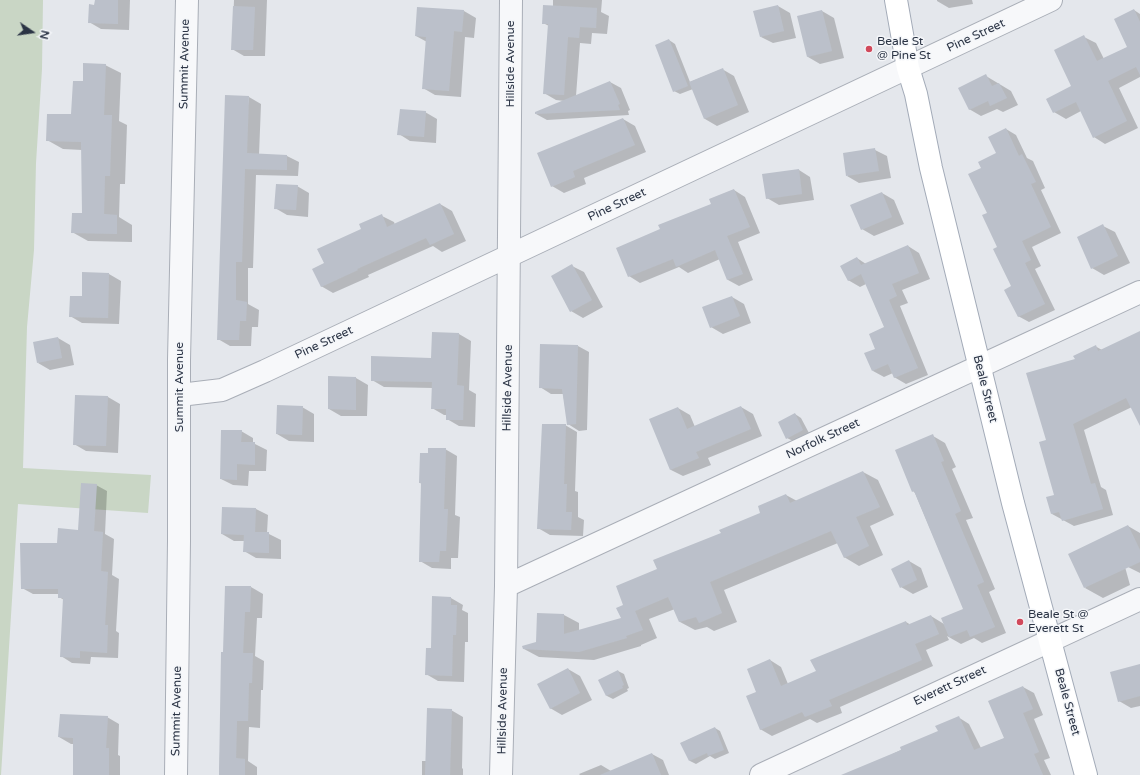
<!DOCTYPE html>
<style>
body{margin:0}
#map{position:relative;width:1140px;height:775px;overflow:hidden;background:#e4e7ec;font-family:"Varela Round",sans-serif}
canvas{display:block}
.north{position:absolute;left:12px;top:12px;width:40px;height:40px;-webkit-text-stroke:3px #f4f6f9;paint-order:stroke;rotate:103deg;font-size:11px;font-weight:700;line-height:16px;text-align:center;color:#2b3445}
.north::after{content:'';display:block;margin:auto;width:14px;height:18px;background:#2b3445;clip-path:polygon(50% 0,100% 100%,50% 72%,0 100%)}
</style>
<div id="map">
<canvas width="1140" height="775"></canvas>
<div class="north">N</div>
</div>
<script>
const g = document.querySelector('canvas').getContext('2d');
g.lineJoin = 'round';
function fill(path, color) { g.fillStyle = color; g.fill(path, 'evenodd'); }
function trace(path, color, width, dash) { g.strokeStyle = color; g.lineWidth = width; g.lineCap = dash ? 'butt' : 'round'; g.setLineDash(dash || []); g.stroke(path); }
function write(font, color, halo, rows, align = 'center') {
  g.font = font + ' "Varela Round",sans-serif'; g.lineWidth = 3; g.setLineDash([]); g.textBaseline = 'middle'; g.strokeStyle = halo; g.fillStyle = color; for (const [text, x, y, turn = 0] of rows) {
    g.save(); g.translate(x, y); g.rotate((+turn || 0) * Math.PI / 180); g.textAlign = isNaN(turn) ? turn : align; if (halo) g.strokeText(text, 0, 0); g.fillText(text, 0, 0); g.restore();
  }
}
const green = new Path2D(`
 M 0,0 L 43,0 L 42,69 L 36,163 L 34,250 L 27,327 L 23,468 L 151,475 L 148,513 L 18,504 L 1,775 L 0,775 Z`);
const shadow = new Path2D(`
 M 96,0 L 130,0 L 129,30 L 101,29 L 89,22 L 95,6 Z
 M 234,0 L 267,0 L 265,56 L 244,56 L 232,49 Z
 M 553,0 L 602,0 L 601,12 L 609,16 L 607,34 L 592,33 L 591,44 L 580,43 L 576,96 L 610,82 L 621,88 L 630,110 L 628,111 L 629,115 L 547,120 L 536,114 L 564,101 L 556,100 L 544,93 L 549,26 L 543,23 L 553,7 Z
 M 937,0 L 972,0 L 973,4 L 949,8 L 937,1 Z
 M 778,6 L 790,13 L 796,38 L 773,43 L 761,37 Z
 M 1134,10 L 1140,14 L 1140,77 L 1119,88 L 1138,128 L 1105,144 L 1094,137 L 1081,111 L 1066,119 L 1054,112 L 1072,87 L 1084,37 L 1096,43 L 1104,59 L 1128,47 Z
 M 464,11 L 476,18 L 474,38 L 465,37 L 461,97 L 435,95 L 423,88 L 427,42 L 416,36 Z
 M 822,11 L 834,18 L 844,58 L 820,64 L 808,57 L 798,17 Z
 M 669,40 L 675,44 L 690,82 L 722,69 L 734,76 L 749,112 L 717,126 L 705,119 L 693,89 L 680,94 L 674,91 Z
 M 105,65 L 121,73 L 119,121 L 127,125 L 125,184 L 120,184 L 119,217 L 132,225 L 132,242 L 88,241 L 72,232 L 83,214 L 82,150 L 63,149 L 47,140 L 72,115 L 84,82 Z
 M 986,76 L 1011,91 L 1018,105 L 1003,112 L 997,109 L 981,116 L 969,109 Z
 M 249,97 L 261,104 L 259,155 L 287,156 L 299,162 L 298,176 L 256,175 L 253,268 L 248,268 L 248,304 L 259,310 L 258,327 L 252,327 L 251,346 L 230,346 L 218,339 Z
 M 425,112 L 437,119 L 436,143 L 410,141 L 399,134 Z
 M 623,119 L 635,126 L 646,152 L 584,178 L 586,184 L 564,193 L 552,186 Z
 M 1006,129 L 1016,135 L 1027,158 L 1033,161 L 1045,188 L 1041,190 L 1061,233 L 1032,247 L 1041,266 L 1035,269 L 1055,310 L 1029,322 L 1018,316 L 1012,287 L 988,213 L 982,168 L 998,154 Z
 M 875,150 L 887,156 L 891,178 L 859,183 L 847,176 Z
 M 799,170 L 810,177 L 814,200 L 779,205 L 767,198 Z
 M 297,186 L 309,193 L 308,217 L 287,215 L 275,208 Z
 M 734,190 L 745,197 L 760,233 L 738,242 L 753,280 L 739,286 L 728,280 L 720,259 L 688,273 L 679,267 L 640,283 L 629,276 L 661,230 L 712,204 Z
 M 882,193 L 894,200 L 904,224 L 874,236 L 862,229 Z
 M 440,204 L 452,211 L 466,241 L 442,252 L 433,246 L 368,275 L 369,277 L 333,293 L 321,286 L 325,264 L 362,229 L 382,216 L 394,222 L 395,225 Z
 M 1103,226 L 1115,232 L 1130,263 L 1104,275 L 1092,268 Z
 M 908,246 L 919,253 L 930,279 L 902,290 L 908,303 L 900,306 L 928,375 L 906,384 L 894,377 L 893,373 L 884,377 L 873,371 L 877,349 L 885,328 L 866,284 L 860,287 L 848,280 L 857,258 L 866,264 Z
 M 572,266 L 584,272 L 603,307 L 583,318 L 571,311 Z
 M 109,274 L 121,281 L 119,324 L 82,323 L 70,316 L 83,297 Z
 M 732,297 L 744,304 L 751,323 L 723,334 L 711,327 Z
 M 1140,332 L 1140,419 L 1132,407 L 1084,430 L 1101,487 L 1106,490 L 1113,515 L 1074,526 L 1052,514 L 1055,495 L 1047,441 L 1076,360 L 1095,346 L 1102,350 Z
 M 459,334 L 471,341 L 469,390 L 476,394 L 475,427 L 459,426 L 447,419 L 447,415 L 444,415 L 432,408 L 433,388 L 384,387 L 372,380 L 432,359 Z
 M 58,338 L 70,345 L 74,365 L 50,370 L 38,363 Z
 M 578,346 L 589,352 L 587,430 L 579,431 L 568,424 L 563,394 L 551,394 L 540,387 Z
 M 329,377 L 356,378 L 368,385 L 367,416 L 341,416 L 329,409 Z
 M 76,396 L 108,397 L 120,404 L 118,453 L 86,451 L 74,444 Z
 M 302,407 L 314,414 L 314,442 L 289,441 L 277,434 Z
 M 741,407 L 753,414 L 762,436 L 708,458 L 711,465 L 683,476 L 671,470 L 651,420 L 678,408 L 690,415 L 695,427 Z
 M 795,414 L 801,418 L 809,433 L 793,441 L 787,438 Z
 M 565,425 L 577,432 L 575,491 L 578,492 L 578,517 L 584,520 L 583,536 L 550,535 L 538,528 Z
 M 241,431 L 253,438 L 253,443 L 267,450 L 266,471 L 249,471 L 248,486 L 233,485 L 221,479 Z
 M 933,436 L 945,443 L 956,467 L 952,469 L 973,518 L 966,520 L 995,589 L 989,592 L 1006,633 L 982,643 L 974,638 L 961,644 L 947,636 L 949,640 L 926,650 L 933,666 L 840,707 L 842,713 L 817,723 L 810,719 L 772,736 L 760,729 L 758,692 L 770,660 L 781,667 L 788,684 L 817,672 L 906,622 L 911,625 L 931,616 L 944,624 L 964,609 L 915,493 L 913,491 Z
 M 445,449 L 457,456 L 455,515 L 460,517 L 458,558 L 451,558 L 451,569 L 432,568 L 420,561 L 422,484 L 420,483 L 429,454 Z
 M 863,472 L 878,480 L 894,515 L 870,526 L 883,555 L 859,566 L 844,557 L 838,543 L 724,590 L 737,622 L 714,631 L 707,627 L 695,630 L 680,622 L 675,609 L 649,619 L 657,638 L 641,645 L 641,646 L 594,660 L 539,657 L 524,649 L 537,643 L 538,614 L 564,615 L 579,623 L 579,631 L 622,619 L 625,605 L 658,570 L 722,533 L 762,513 L 786,495 L 797,501 Z
 M 96,485 L 107,491 L 105,534 L 114,539 L 112,575 L 119,579 L 116,631 L 119,633 L 118,658 L 91,657 L 90,664 L 72,663 L 61,656 L 64,600 L 59,597 L 59,594 L 33,594 L 22,588 L 58,544 L 79,531 Z
 M 256,509 L 268,515 L 267,533 L 281,540 L 281,559 L 256,558 L 244,551 L 244,541 L 234,541 L 222,534 Z
 M 1128,526 L 1140,533 L 1140,573 L 1128,567 L 1122,556 L 1130,585 L 1103,598 L 1085,588 Z
 M 909,561 L 921,568 L 928,587 L 913,594 L 901,587 Z
 M 251,587 L 263,594 L 262,618 L 257,618 L 255,656 L 264,661 L 263,690 L 261,690 L 260,728 L 249,727 L 248,761 L 257,767 L 257,775 L 219,775 L 224,653 Z
 M 451,598 L 463,605 L 462,610 L 468,613 L 468,642 L 465,642 L 464,682 L 438,681 L 426,674 L 432,649 Z
 M 1140,665 L 1140,706 L 1131,708 L 1119,701 Z
 M 568,669 L 580,676 L 592,700 L 562,715 L 550,708 Z
 M 618,671 L 624,674 L 629,688 L 627,689 L 628,691 L 613,699 L 607,696 L 599,680 Z
 M 1023,687 L 1034,693 L 1043,715 L 1034,719 L 1050,758 L 1044,760 L 1051,775 L 848,775 L 939,732 L 958,717 L 969,724 L 981,748 L 1005,738 Z
 M 451,710 L 463,717 L 462,768 L 463,769 L 463,775 L 422,775 L 422,761 L 427,761 Z
 M 107,717 L 119,724 L 118,755 L 120,756 L 120,775 L 74,775 L 74,744 L 71,744 L 59,737 Z
 M 715,728 L 720,731 L 729,753 L 715,759 L 710,756 L 696,764 L 690,761 L 681,743 Z
 M 652,754 L 663,760 L 669,775 L 580,775 L 579,774 L 601,765 L 611,771 Z`);
const building = new Path2D(`
 M 95,0 L 118,0 L 118,24 L 88,23 L 89,4 L 94,5 Z
 M 543,5 L 597,8 L 596,28 L 580,27 L 579,38 L 568,37 L 564,95 L 543,94 L 548,24 L 542,24 Z
 M 778,5 L 784,31 L 760,37 L 753,11 Z
 M 233,6 L 255,7 L 253,50 L 231,50 Z
 M 417,7 L 464,10 L 462,32 L 454,31 L 449,91 L 422,89 L 426,37 L 415,36 Z
 M 1134,9 L 1140,22 L 1140,75 L 1136,67 L 1108,81 L 1127,121 L 1093,138 L 1076,102 L 1053,113 L 1046,99 L 1071,86 L 1054,50 L 1084,35 L 1097,61 L 1127,47 L 1114,19 Z
 M 822,10 L 832,51 L 807,57 L 797,16 Z
 M 669,39 L 688,86 L 673,92 L 655,45 Z
 M 83,63 L 106,64 L 104,115 L 112,115 L 110,176 L 105,176 L 104,214 L 117,215 L 117,234 L 71,233 L 72,213 L 82,213 L 81,142 L 46,141 L 47,114 L 71,114 L 73,81 L 83,81 Z
 M 723,68 L 738,105 L 704,119 L 689,82 Z
 M 986,74 L 992,86 L 999,83 L 1007,98 L 990,106 L 988,101 L 969,110 L 958,88 Z
 M 610,81 L 620,104 L 618,105 L 620,110 L 535,114 L 535,112 Z
 M 225,95 L 249,96 L 247,153 L 287,155 L 287,170 L 245,169 L 242,262 L 236,262 L 236,300 L 247,302 L 246,321 L 240,321 L 239,340 L 217,340 Z
 M 400,109 L 426,111 L 424,137 L 397,135 Z
 M 623,118 L 635,145 L 573,171 L 575,177 L 551,187 L 537,153 Z
 M 1006,128 L 1019,156 L 1022,154 L 1036,182 L 1031,184 L 1051,227 L 1022,241 L 1031,260 L 1025,263 L 1045,304 L 1018,317 L 1004,290 L 1011,286 L 993,249 L 997,247 L 982,215 L 987,213 L 968,174 L 981,168 L 978,162 L 996,153 L 988,137 Z
 M 875,148 L 879,171 L 846,176 L 843,153 Z
 M 799,169 L 802,194 L 766,199 L 762,174 Z
 M 276,184 L 298,185 L 296,210 L 274,209 Z
 M 734,189 L 750,227 L 727,236 L 743,274 L 727,280 L 715,250 L 676,267 L 673,259 L 628,277 L 616,248 L 660,229 L 658,225 L 711,204 L 709,199 Z
 M 882,192 L 892,217 L 861,230 L 850,205 Z
 M 440,203 L 454,234 L 430,245 L 426,238 L 357,269 L 358,270 L 321,287 L 312,269 L 324,263 L 317,249 L 361,229 L 359,224 L 382,214 L 387,227 Z
 M 1103,224 L 1118,256 L 1091,269 L 1077,237 Z
 M 908,245 L 919,273 L 892,284 L 897,296 L 889,300 L 918,368 L 894,378 L 888,364 L 872,371 L 864,353 L 875,349 L 869,334 L 884,327 L 861,274 L 848,281 L 840,266 L 857,257 L 861,265 Z
 M 572,264 L 592,300 L 570,312 L 551,276 Z
 M 82,272 L 109,273 L 108,318 L 69,317 L 70,296 L 82,296 Z
 M 732,296 L 740,316 L 710,328 L 702,307 Z
 M 1140,331 L 1140,426 L 1126,398 L 1073,424 L 1091,484 L 1095,483 L 1103,509 L 1062,521 L 1059,512 L 1051,514 L 1046,497 L 1054,495 L 1039,442 L 1046,440 L 1026,373 L 1075,359 L 1073,356 L 1096,345 L 1098,351 Z
 M 432,332 L 459,333 L 457,385 L 464,386 L 463,420 L 446,420 L 446,409 L 431,409 L 432,382 L 371,381 L 371,356 L 431,358 Z
 M 58,337 L 62,358 L 37,363 L 33,342 Z
 M 540,344 L 578,345 L 576,424 L 567,425 L 562,389 L 539,388 Z
 M 328,376 L 356,377 L 356,410 L 328,409 Z
 M 75,395 L 108,396 L 106,446 L 73,445 Z
 M 277,405 L 303,406 L 302,435 L 276,434 Z
 M 741,406 L 751,429 L 696,452 L 699,458 L 670,470 L 649,419 L 678,407 L 687,429 Z
 M 795,413 L 803,430 L 786,439 L 778,422 Z
 M 542,424 L 566,424 L 564,484 L 567,484 L 566,512 L 572,512 L 571,530 L 537,529 Z
 M 221,430 L 242,430 L 241,442 L 255,442 L 255,465 L 237,464 L 237,480 L 220,479 Z
 M 933,434 L 944,461 L 941,462 L 961,511 L 955,514 L 984,582 L 977,585 L 995,627 L 970,637 L 967,630 L 949,637 L 941,618 L 963,609 L 914,491 L 912,492 L 895,450 Z
 M 428,448 L 446,448 L 444,509 L 448,509 L 446,551 L 440,551 L 439,562 L 419,562 L 421,483 L 419,483 L 420,453 L 428,453 Z
 M 863,471 L 880,507 L 856,517 L 869,546 L 844,558 L 831,531 L 710,582 L 722,613 L 699,623 L 696,617 L 679,622 L 668,597 L 635,611 L 643,630 L 626,636 L 627,638 L 579,652 L 523,649 L 522,646 L 536,642 L 537,613 L 564,614 L 564,634 L 621,618 L 616,608 L 623,605 L 616,586 L 657,569 L 653,560 L 721,533 L 719,530 L 760,513 L 758,506 L 786,494 L 790,503 Z
 M 81,483 L 97,484 L 94,531 L 103,532 L 101,571 L 108,572 L 105,625 L 108,625 L 107,653 L 80,651 L 80,658 L 60,657 L 63,598 L 58,598 L 58,589 L 21,589 L 20,543 L 57,543 L 58,528 L 78,530 Z
 M 222,507 L 256,508 L 255,532 L 269,532 L 269,553 L 243,552 L 244,535 L 221,534 Z
 M 1128,525 L 1140,550 L 1140,562 L 1084,588 L 1068,554 Z
 M 909,560 L 917,580 L 900,588 L 891,569 Z
 M 225,586 L 251,586 L 250,612 L 245,612 L 243,653 L 253,653 L 252,683 L 249,683 L 248,721 L 237,721 L 236,758 L 245,759 L 245,775 L 219,775 L 221,652 L 223,652 Z
 M 432,596 L 451,597 L 451,605 L 457,605 L 456,635 L 453,635 L 452,676 L 425,675 L 426,648 L 431,648 Z
 M 931,615 L 939,634 L 915,644 L 922,660 L 829,700 L 832,706 L 805,717 L 802,712 L 760,730 L 746,696 L 756,692 L 747,669 L 770,659 L 781,686 L 816,671 L 810,660 L 906,621 L 907,625 Z
 M 1140,664 L 1140,696 L 1118,702 L 1110,672 Z
 M 568,668 L 580,693 L 550,709 L 537,684 Z
 M 618,670 L 624,685 L 622,686 L 623,688 L 606,696 L 598,680 Z
 M 1023,686 L 1033,709 L 1023,713 L 1039,752 L 1034,754 L 1043,775 L 841,775 L 901,750 L 900,747 L 938,731 L 935,726 L 959,716 L 974,750 L 1004,738 L 988,701 Z
 M 427,708 L 452,709 L 450,775 L 425,775 Z
 M 60,714 L 108,716 L 106,748 L 109,748 L 109,775 L 73,775 L 73,738 L 58,737 Z
 M 715,727 L 724,750 L 708,756 L 707,753 L 689,761 L 680,743 Z
 M 652,753 L 661,775 L 600,775 Z`);
const minor = new Path2D(`
 M 180,395 L 222,390 L 265,371 L 1051,0
 M 506,586 L 1140,292
 M 176,775 L 179,541 L 179,360 L 187,0
 M 501,775 L 506,586 L 511,0
 M 761,775 L 1140,599`);
const major = new Path2D(`
 M 896,0 L 908,68 L 916,94 L 931,168 L 1013,503 L 1086,775`);
const markers = [
 [869,49,4,"#d1495b"],
 [1020,622,4,"#d1495b"]
];
const streetNames = [
 ["Pine Street",976,36,-25],
 ["Summit Avenue",185,64,-89],
 ["Hillside Avenue",511,64,-90],
 ["Pine Street",617,205,-25],
 ["Pine Street",324,343,-25],
 ["Summit Avenue",180,387,-90],
 ["Hillside Avenue",508,388,-89],
 ["Beale Street",985,389,76],
 ["Norfolk Street",823,439,-25],
 ["Everett Street",950,686,-25],
 ["Beale Street",1067,702,75],
 ["Summit Avenue",177,711,-89],
 ["Hillside Avenue",503,711,-89]
];
const poiNames = [
 ["Beale St",877,42],
 ["@ Pine St",877,56],
 ["Beale St @",1028,615],
 ["Everett St",1028,629]
];
fill(green, '#c9d6c5');
fill(shadow, '#0003');
fill(building, '#bbc0ca');
trace(minor, '#a9aeb7', 24);
trace(major, '#a3abb8', 24);
trace(minor, '#f7f8fa', 22);
trace(major, '#fff', 22);
for (const [x, y, r, color] of markers) { const dot = new Path2D(); dot.arc(x, y, r, 0, 2 * Math.PI); g.fillStyle = color; g.fill(dot); trace(dot, '#f4f6f9', 1.5); }
write('12px', '#2b3445', '#f4f6f9', streetNames);
write('12px', '#2b3445', '#f4f6f9', poiNames, 'left');
</script>
